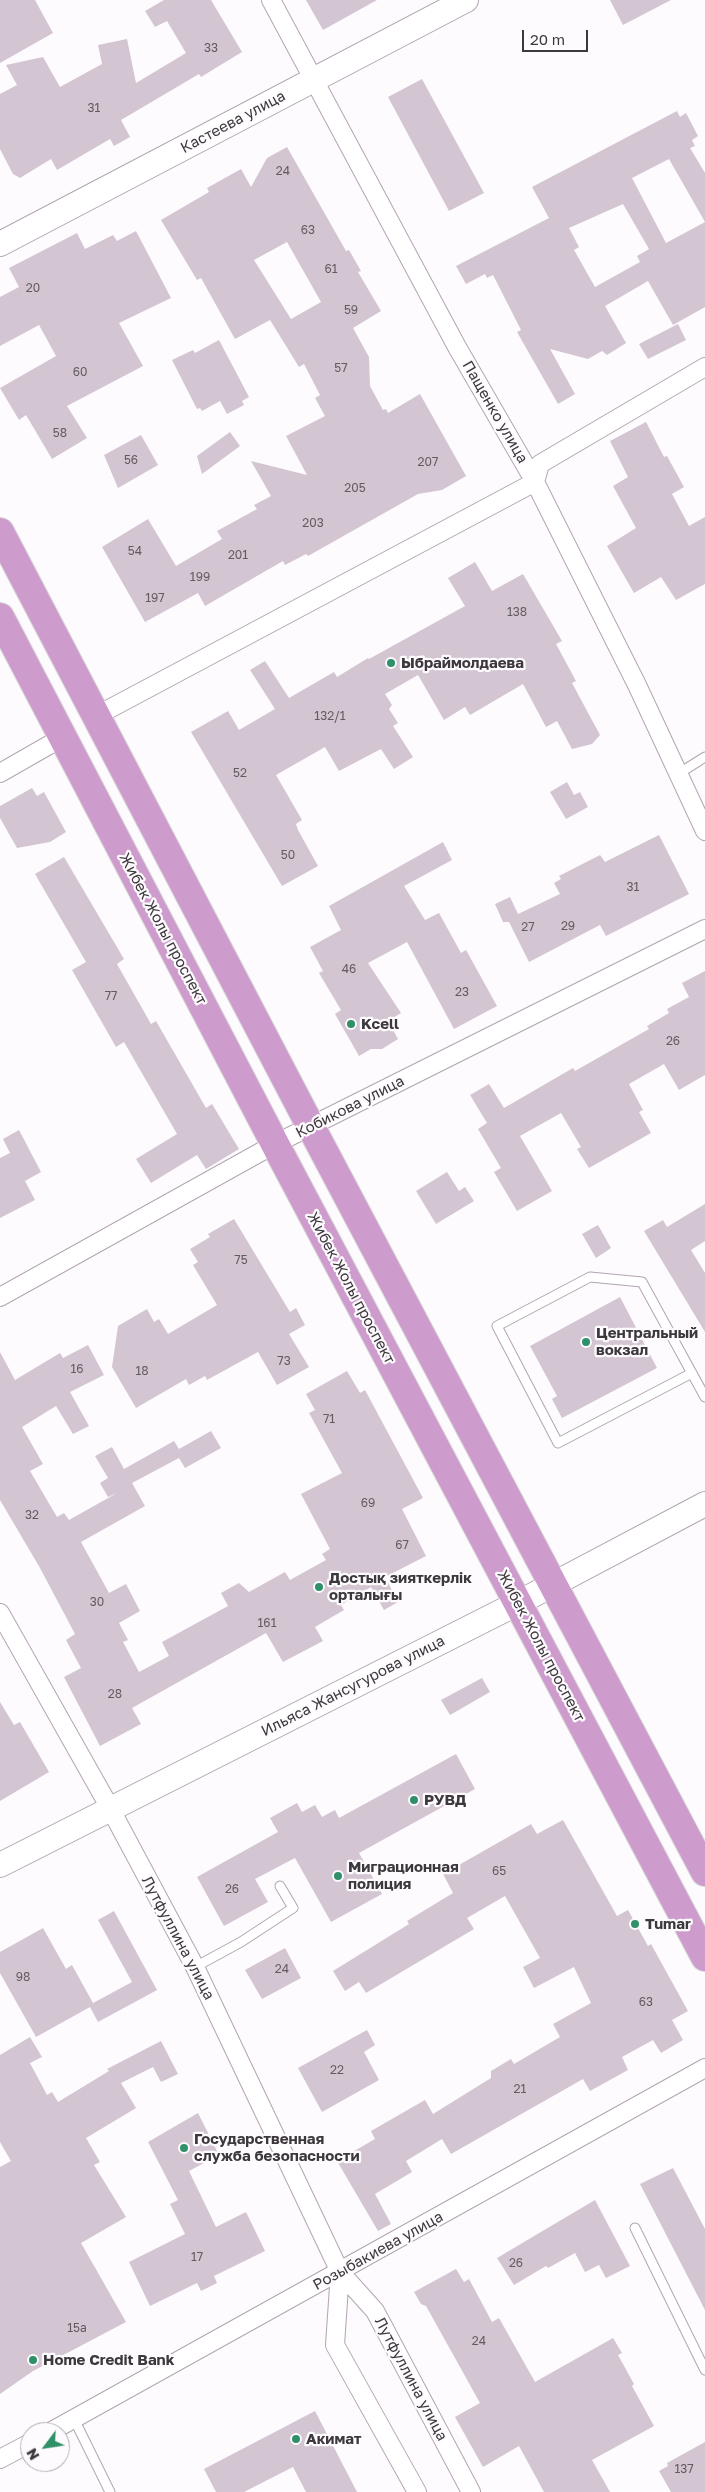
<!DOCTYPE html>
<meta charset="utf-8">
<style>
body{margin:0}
#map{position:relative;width:705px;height:2492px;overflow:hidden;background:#fdfbfd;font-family:"Golos Text",sans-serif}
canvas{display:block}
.north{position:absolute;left:20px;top:2422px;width:50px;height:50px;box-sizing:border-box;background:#fdfbfd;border:1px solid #b0adb0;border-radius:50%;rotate:239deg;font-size:14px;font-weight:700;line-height:20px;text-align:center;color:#3d383d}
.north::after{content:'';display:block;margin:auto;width:18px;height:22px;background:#2f9069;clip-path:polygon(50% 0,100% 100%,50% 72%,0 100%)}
.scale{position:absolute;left:522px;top:30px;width:66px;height:22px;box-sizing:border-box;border:2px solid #3d383d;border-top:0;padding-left:6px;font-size:15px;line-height:18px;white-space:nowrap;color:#3d383d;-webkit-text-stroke:4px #fdfbfd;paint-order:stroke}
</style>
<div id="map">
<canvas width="705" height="2492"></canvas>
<div class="north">N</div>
<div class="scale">20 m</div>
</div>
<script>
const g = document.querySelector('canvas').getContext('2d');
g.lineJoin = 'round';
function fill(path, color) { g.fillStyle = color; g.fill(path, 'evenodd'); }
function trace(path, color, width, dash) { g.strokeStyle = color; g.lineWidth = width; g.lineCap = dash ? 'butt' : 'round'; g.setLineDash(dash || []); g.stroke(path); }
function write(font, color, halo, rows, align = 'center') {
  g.font = font + ' "Golos Text",sans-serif'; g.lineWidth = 4.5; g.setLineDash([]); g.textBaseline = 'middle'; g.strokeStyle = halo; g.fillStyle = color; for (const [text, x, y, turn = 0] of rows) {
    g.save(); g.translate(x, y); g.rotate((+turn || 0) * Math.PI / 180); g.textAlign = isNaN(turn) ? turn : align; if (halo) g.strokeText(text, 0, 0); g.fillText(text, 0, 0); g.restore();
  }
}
const building = new Path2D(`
 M 0,0 L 35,0 L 53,33 L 0,63 Z
 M 164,0 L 211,0 L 242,52 L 201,77 L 199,74 L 121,120 L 130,137 L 114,146 L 110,139 L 57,170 L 51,159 L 20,178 L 13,174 L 0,149 L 0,94 L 17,85 L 6,65 L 43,57 L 60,87 L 102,64 L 98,45 L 127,39 L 136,83 L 186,53 L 167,21 L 155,27 L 145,11 Z
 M 306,0 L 377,0 L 323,30 Z
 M 610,0 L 671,0 L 623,25 Z
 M 422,79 L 484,193 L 449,211 L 388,97 Z
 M 677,111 L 680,117 L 686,113 L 698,136 L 692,140 L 695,146 L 690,148 L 705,173 L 705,222 L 669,159 L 632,178 L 666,243 L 705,222 L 705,307 L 673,325 L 648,281 L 605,306 L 626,343 L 607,355 L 602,351 L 588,359 L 550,349 L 575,394 L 558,404 L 517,332 L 521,330 L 493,275 L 487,278 L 485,274 L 466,284 L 456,266 L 549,218 L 532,187 ZM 623,204 L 649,249 L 637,256 L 640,262 L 595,287 L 574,250 L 579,247 L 569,228 Z
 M 287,147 L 346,251 L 349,250 L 361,271 L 358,272 L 381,311 L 353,328 L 369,357 L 370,386 L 383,410 L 386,409 L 388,413 L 420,394 L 466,476 L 442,490 L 418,494 L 308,556 L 306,554 L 285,565 L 283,561 L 205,606 L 198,593 L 145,622 L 102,547 L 148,519 L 176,566 L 222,539 L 217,531 L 257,509 L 254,505 L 271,496 L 251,461 L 307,475 L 286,436 L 325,416 L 315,398 L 320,395 L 304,364 L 299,367 L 270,320 L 235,339 L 201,278 L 197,280 L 161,220 L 209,192 L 207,188 L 241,169 L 251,187 L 267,158 ZM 287,242 L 321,302 L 291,319 L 254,260 Z
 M 136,231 L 171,298 L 119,323 L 143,366 L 67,406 L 87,438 L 52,459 L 26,415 L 19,420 L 0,388 L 56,356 L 39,325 L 0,346 L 0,297 L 19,287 L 9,268 L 77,233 L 85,249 L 113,235 L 117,241 Z
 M 678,324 L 686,340 L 648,359 L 639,344 Z
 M 219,340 L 249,397 L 242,401 L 244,405 L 227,414 L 220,401 L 202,411 L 200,408 L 197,409 L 172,360 L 193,350 L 195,353 Z
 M 646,422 L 664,457 L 667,456 L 684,487 L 672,494 L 689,526 L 705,517 L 705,584 L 676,600 L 661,577 L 634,593 L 607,546 L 636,528 L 613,486 L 628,477 L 610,441 Z
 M 230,432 L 240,446 L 202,474 L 197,456 Z
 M 141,435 L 158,465 L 118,488 L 104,455 Z
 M 475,562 L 492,591 L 523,574 L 562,641 L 556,644 L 576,681 L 572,683 L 600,735 L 592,744 L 572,749 L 557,721 L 546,727 L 523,684 L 470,715 L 465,707 L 444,720 L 418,675 L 385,694 L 392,705 L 389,709 L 398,723 L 393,726 L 413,757 L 394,769 L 381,749 L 339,771 L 325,747 L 276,775 L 302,820 L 296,824 L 298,830 L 318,866 L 282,886 L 191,732 L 228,711 L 239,730 L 275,709 L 250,670 L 265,661 L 289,698 L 334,672 L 337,677 L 368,658 L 369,659 L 465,606 L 448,578 Z
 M 567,782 L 574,795 L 580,792 L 588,807 L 566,819 L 550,792 Z
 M 32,788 L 37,796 L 44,792 L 66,832 L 50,842 L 17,848 L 0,818 L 0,806 Z
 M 659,835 L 689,894 L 606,936 L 600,925 L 529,962 L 509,922 L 503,922 L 495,904 L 510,897 L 518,914 L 560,894 L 554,883 L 561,879 L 559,876 L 600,855 L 605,862 Z
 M 443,842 L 452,860 L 404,886 L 425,920 L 439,913 L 461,953 L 466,950 L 497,1006 L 454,1029 L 407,942 L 368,963 L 401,1013 L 388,1021 L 398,1039 L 382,1049 L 371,1049 L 359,1056 L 335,1014 L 341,1010 L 319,973 L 323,971 L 310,947 L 341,930 L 329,906 Z
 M 64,857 L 124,959 L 117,964 L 151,1024 L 156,1021 L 206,1108 L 212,1104 L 239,1149 L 206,1169 L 197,1155 L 151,1183 L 136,1159 L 177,1134 L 124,1042 L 116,1047 L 72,970 L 86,962 L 35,874 Z
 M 705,971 L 705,1075 L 679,1090 L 664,1064 L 629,1084 L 643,1110 L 639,1112 L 651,1133 L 589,1168 L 577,1149 L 581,1147 L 561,1113 L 520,1136 L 552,1191 L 517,1211 L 494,1172 L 501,1168 L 478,1129 L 487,1123 L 470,1095 L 489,1084 L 504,1108 L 573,1068 L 575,1071 L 649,1029 L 647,1026 L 669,1013 L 667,1009 L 689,997 L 682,983 Z
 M 19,1130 L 41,1172 L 25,1181 L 35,1200 L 0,1218 L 0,1158 L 10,1153 L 3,1139 Z
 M 447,1172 L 459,1191 L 465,1187 L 474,1201 L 436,1224 L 416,1191 Z
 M 705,1204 L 705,1241 L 691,1250 L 705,1273 L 705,1332 L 644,1231 L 663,1220 L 667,1227 Z
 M 234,1219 L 290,1312 L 296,1308 L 305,1325 L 289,1334 L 309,1367 L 277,1385 L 258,1352 L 207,1380 L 205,1376 L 189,1385 L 186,1379 L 136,1408 L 112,1367 L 118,1326 L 147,1309 L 154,1322 L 159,1319 L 168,1334 L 217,1305 L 193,1265 L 198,1262 L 190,1249 L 210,1237 L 208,1234 Z
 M 598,1225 L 611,1248 L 596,1258 L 582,1234 Z
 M 620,1297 L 657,1368 L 562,1418 L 552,1399 L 557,1396 L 530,1346 Z
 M 88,1345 L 104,1375 L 70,1392 L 89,1426 L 73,1434 L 56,1406 L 22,1427 L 43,1464 L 30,1471 L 57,1517 L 64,1513 L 69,1520 L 117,1493 L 108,1497 L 100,1483 L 108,1478 L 95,1456 L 112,1447 L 124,1469 L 174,1441 L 179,1449 L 211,1431 L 221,1448 L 185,1468 L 179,1458 L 132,1483 L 145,1506 L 81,1542 L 109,1593 L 126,1584 L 140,1611 L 119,1623 L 128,1640 L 123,1642 L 139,1672 L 169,1656 L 162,1642 L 228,1606 L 221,1593 L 239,1583 L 249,1592 L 285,1572 L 290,1580 L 326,1560 L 322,1554 L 330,1549 L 301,1494 L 342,1473 L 309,1413 L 315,1410 L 306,1394 L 347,1371 L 360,1393 L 365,1390 L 423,1498 L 402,1509 L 426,1556 L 385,1577 L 398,1602 L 384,1610 L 371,1587 L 341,1605 L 344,1610 L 315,1627 L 323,1641 L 283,1662 L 266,1633 L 132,1708 L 141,1724 L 100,1746 L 64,1677 L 81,1668 L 66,1640 L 75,1634 L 40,1568 L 0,1500 L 0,1352 L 15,1380 L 60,1353 L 63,1358 Z
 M 482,1678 L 490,1692 L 450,1715 L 441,1700 Z
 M 0,1702 L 14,1725 L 20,1722 L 49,1772 L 0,1801 Z
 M 456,1754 L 475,1789 L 359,1853 L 382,1894 L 331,1922 L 295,1858 L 255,1879 L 268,1902 L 224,1926 L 197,1877 L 278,1832 L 270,1818 L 297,1803 L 302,1812 L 315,1805 L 322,1817 L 335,1810 L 339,1818 Z
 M 563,1820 L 617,1916 L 628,1910 L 648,1946 L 651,1944 L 688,2011 L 672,2020 L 683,2040 L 661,2053 L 653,2040 L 622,2057 L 628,2070 L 590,2091 L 583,2079 L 451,2154 L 442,2139 L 406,2161 L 412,2172 L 375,2194 L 391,2224 L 378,2231 L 337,2161 L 375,2139 L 371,2131 L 425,2100 L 433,2114 L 491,2078 L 491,2071 L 511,2059 L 514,2064 L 560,2037 L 553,2024 L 591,2003 L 574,1967 L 534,1988 L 523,1967 L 540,1958 L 505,1896 L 467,1918 L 474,1929 L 366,1993 L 359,1982 L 345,1991 L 333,1971 L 409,1924 L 407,1921 L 453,1893 L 443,1874 L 531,1824 L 537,1834 Z
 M 114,1911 L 157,1990 L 98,2022 L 90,2007 L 36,2037 L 0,1973 L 0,1952 L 43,1928 L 66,1969 L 72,1965 L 93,2003 L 132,1982 L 98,1920 Z
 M 285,1948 L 301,1978 L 262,1999 L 245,1970 Z
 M 367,2030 L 375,2045 L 364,2052 L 379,2080 L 322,2112 L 298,2068 Z
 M 30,2037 L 42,2057 L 30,2063 L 47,2095 L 52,2092 L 58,2102 L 109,2071 L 107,2069 L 161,2041 L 178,2074 L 161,2082 L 153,2067 L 121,2083 L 136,2108 L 86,2138 L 100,2162 L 94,2165 L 126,2217 L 81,2243 L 126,2322 L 33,2371 L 0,2394 L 0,2167 L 11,2161 L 0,2142 L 0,2055 Z
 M 198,2113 L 219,2155 L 189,2171 L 216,2227 L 246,2212 L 265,2251 L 214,2276 L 217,2283 L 201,2291 L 197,2283 L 150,2306 L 129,2262 L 185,2234 L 170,2204 L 178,2200 L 148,2142 Z
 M 673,2168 L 705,2229 L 705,2310 L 640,2184 Z
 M 595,2200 L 630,2266 L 606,2278 L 599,2265 L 585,2272 L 575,2253 L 548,2268 L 546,2266 L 514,2285 L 497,2258 Z
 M 456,2269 L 464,2282 L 469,2279 L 492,2322 L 499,2318 L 535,2382 L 613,2338 L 622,2353 L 618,2355 L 634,2384 L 632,2386 L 654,2426 L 592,2460 L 610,2492 L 544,2492 L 519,2446 L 483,2467 L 455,2417 L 480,2403 L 426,2306 L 421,2304 L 414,2292 Z
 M 315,2411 L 357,2492 L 306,2492 L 293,2467 L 244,2492 L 216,2492 L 204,2469 Z
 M 705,2442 L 705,2492 L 671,2492 L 659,2471 L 668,2466 L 667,2463 Z`);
const lane = new Path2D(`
 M 678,774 L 705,757
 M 692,1373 L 558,1443 L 497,1326 L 590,1277 L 642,1282 L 705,1397
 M 195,1967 L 241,1942 L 293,1908 L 280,1886
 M 635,2228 L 705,2370
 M 74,2419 L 110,2492`);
const street = new Path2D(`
 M 271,0 L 457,347 L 535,482 L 637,685 L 705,831
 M 96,716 L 535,482 L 540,464 L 705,367
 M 0,773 L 63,737
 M 0,1297 L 275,1144 L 705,929
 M 0,1613 L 110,1808 L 195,1967 L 340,2272 L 375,2311 L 471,2492
 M 340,2272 L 335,2345 L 417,2492
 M 50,2432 L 705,2068
 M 0,2459 L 30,2443`);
const secondary = new Path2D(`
 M 0,244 L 466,0
 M 0,1865 L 518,1603 L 705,1504`);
const highway = new Path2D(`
 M 0,532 L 311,1127 L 705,1872
 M 0,617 L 275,1144 L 705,1957`);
const markers = [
 [391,663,5,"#2f9069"],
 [351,1024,5,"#2f9069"],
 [586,1342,5,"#2f9069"],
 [319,1587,5,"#2f9069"],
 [414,1800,5,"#2f9069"],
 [338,1876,5,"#2f9069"],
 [635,1924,5,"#2f9069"],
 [184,2148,5,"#2f9069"],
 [33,2360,5,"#2f9069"],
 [296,2439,5,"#2f9069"]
];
const numberNames = [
 ["33",211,48],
 ["31",94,108],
 ["24",283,171],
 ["63",308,230],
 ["61",331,269],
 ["20",33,288],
 ["59",351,310],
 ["57",341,368],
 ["60",80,372],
 ["58",60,433],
 ["56",131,460],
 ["207",428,462],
 ["205",355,488],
 ["203",313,523],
 ["54",135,551],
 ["201",238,555],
 ["199",200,577],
 ["197",155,598],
 ["138",517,612],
 ["132/1",330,716],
 ["52",240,773],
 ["50",288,855],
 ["31",633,887],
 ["29",568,926],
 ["27",528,927],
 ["46",349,969],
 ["23",462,992],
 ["77",111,996],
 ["26",673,1041],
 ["75",241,1260],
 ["73",284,1361],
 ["16",77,1369],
 ["18",142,1371],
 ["71",329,1419],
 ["69",368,1503],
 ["32",32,1515],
 ["67",402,1545],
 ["30",97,1602],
 ["161",267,1623],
 ["28",115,1694],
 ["65",499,1871],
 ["26",232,1889],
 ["24",282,1969],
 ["98",23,1977],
 ["63",646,2002],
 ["22",337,2070],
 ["21",520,2089],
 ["17",197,2257],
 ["26",516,2263],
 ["15а",77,2328],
 ["24",479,2341],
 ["137",684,2469]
];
const streetNames = [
 ["Кастеева улица",233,122,-28],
 ["Пащенко улица",495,412,60],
 ["Жибек Жолы проспект",163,929,62],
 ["Кобикова улица",350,1107,-27],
 ["Жибек Жолы проспект",351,1288,62],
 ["Жибек Жолы проспект",541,1646,62],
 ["Ильяса Жансугурова улица",353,1686,-27],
 ["Лутфуллина улица",178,1938,62],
 ["Розыбакиева улица",378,2251,-29],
 ["Лутфуллина улица",411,2379,62]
];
const poiNames = [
 ["Ыбраймолдаева",401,663],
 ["Kcell",361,1024],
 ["Центральный",596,1333],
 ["вокзал",596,1350],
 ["Достық зияткерлік",329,1578],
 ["орталығы",329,1595],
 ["РУВД",424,1800],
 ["Миграционная",348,1867],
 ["полиция",348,1884],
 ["Tumar",645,1924],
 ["Государственная",194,2139],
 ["служба безопасности",194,2156],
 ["Home Credit Bank",43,2360],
 ["Акимат",306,2439]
];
fill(building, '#d3c5d2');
trace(lane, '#b2a5b2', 11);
trace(street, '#b2a5b2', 20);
trace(secondary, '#b2a5b2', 26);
trace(highway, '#d8d7d8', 30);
trace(lane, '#fff', 9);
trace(street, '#fff', 18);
trace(secondary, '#fff', 24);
trace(highway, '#ce9bcd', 28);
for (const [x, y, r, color] of markers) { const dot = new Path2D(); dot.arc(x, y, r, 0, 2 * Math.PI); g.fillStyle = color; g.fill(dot); trace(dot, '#fdfbfd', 2); }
write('12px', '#625b62', null, numberNames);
write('15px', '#3d383d', '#fdfbfd', streetNames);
write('bold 15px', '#3d383d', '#fdfbfd', poiNames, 'left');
</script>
